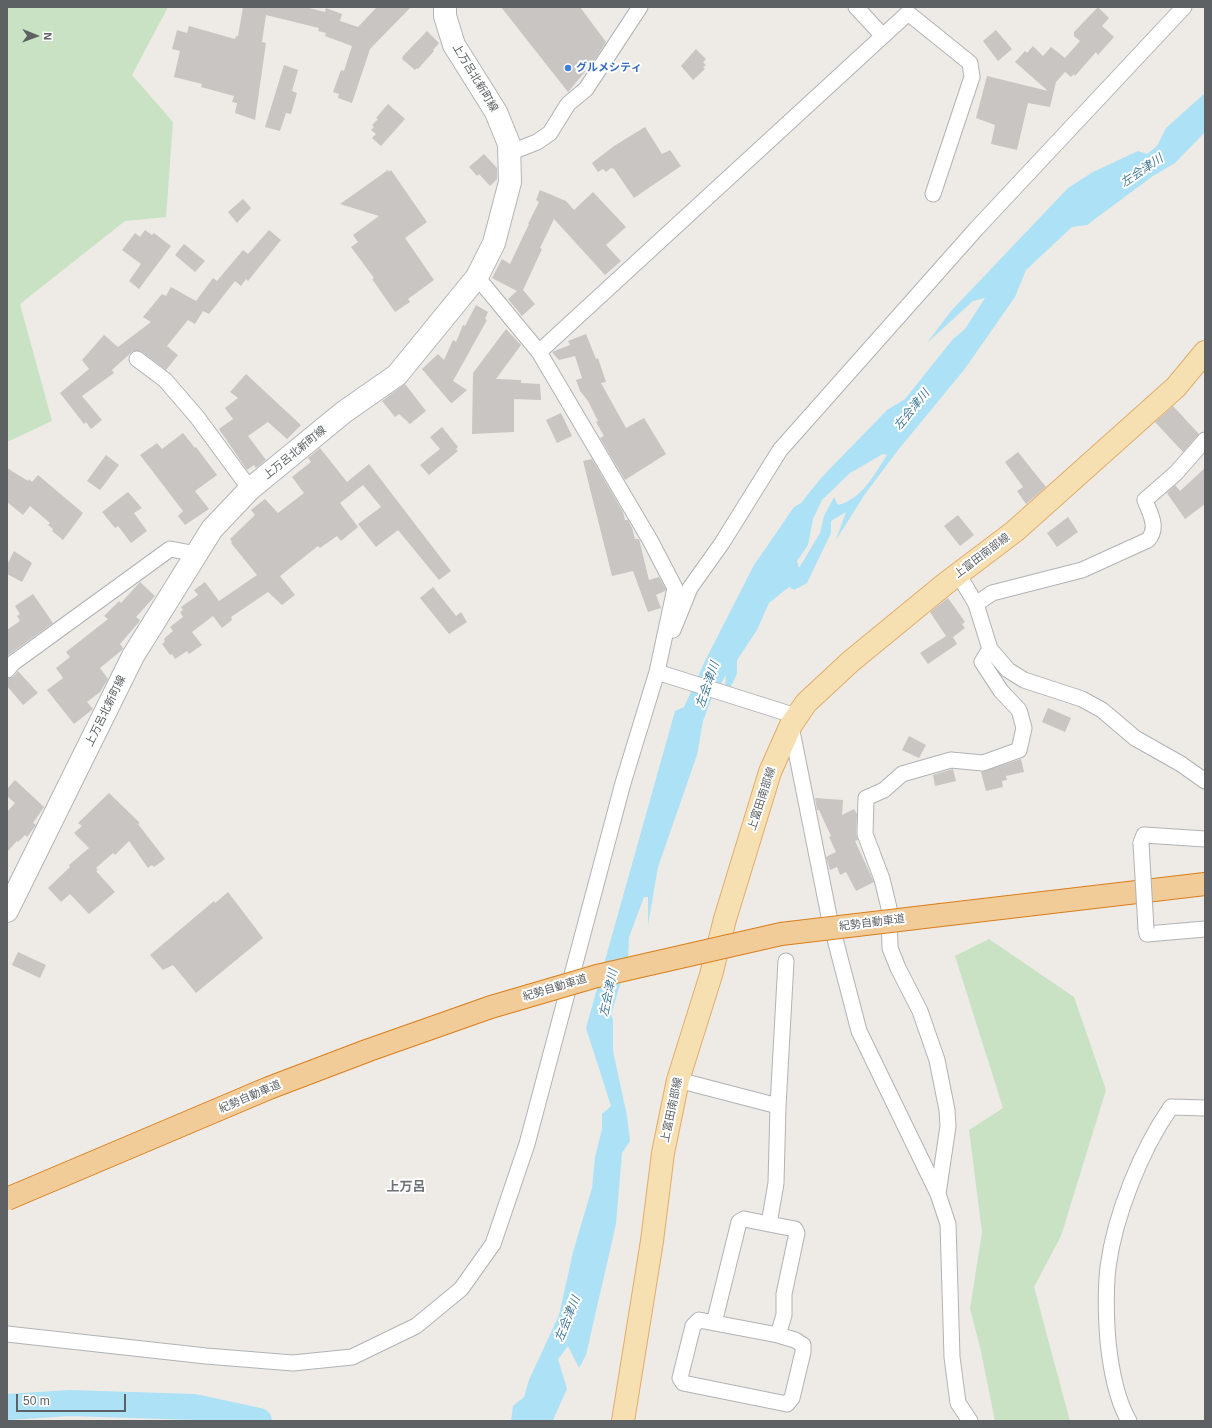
<!DOCTYPE html>
<meta charset="utf-8">
<style>
body{margin:0}
#map{position:relative;width:1212px;height:1428px;overflow:hidden;background:#eeeae5;font-family:Helvetica,sans-serif}
canvas{display:block}
.frame{position:absolute;inset:0;border:8px solid #5d6164;pointer-events:none}
.north{position:absolute;left:16px;top:16px;width:40px;height:40px;-webkit-text-stroke:3px #fff;paint-order:stroke;rotate:91deg;font-size:11px;font-weight:700;line-height:16px;text-align:center;color:#5d6164}
.north::after{content:'';display:block;margin:auto;width:14px;height:18px;background:#5d6164;clip-path:polygon(50% 0,100% 100%,50% 72%,0 100%)}
.scale{position:absolute;left:16px;top:1394px;width:110px;height:18px;box-sizing:border-box;border:2px solid #5d6164;border-top:0;padding-left:5px;font-size:12px;line-height:14px;white-space:nowrap;color:#5d6164;-webkit-text-stroke:3px #fff;paint-order:stroke}
</style>
<div id="map">
<canvas width="1212" height="1428"></canvas>
<div class="frame"></div>
<div class="north">N</div>
<div class="scale">50 m</div>
</div>
<script>
const g = document.querySelector('canvas').getContext('2d');
g.lineJoin = 'round';
function fill(path, color) { g.fillStyle = color; g.fill(path, 'evenodd'); }
function trace(path, color, width, dash) { g.strokeStyle = color; g.lineWidth = width; g.lineCap = dash ? 'butt' : 'round'; g.setLineDash(dash || []); g.stroke(path); }
function write(font, color, halo, rows, align = 'center') {
  g.font = font + ' Helvetica,"Noto Sans JP",sans-serif'; g.lineWidth = 4; g.setLineDash([]); g.textBaseline = 'middle'; g.strokeStyle = halo; g.fillStyle = color; for (const [text, x, y, turn = 0] of rows) {
    g.save(); g.translate(x, y); g.rotate((+turn || 0) * Math.PI / 180); g.textAlign = isNaN(turn) ? turn : align; if (halo) g.strokeText(text, 0, 0); g.fillText(text, 0, 0); g.restore();
  }
}
const green = new Path2D(`
 M 7,7 L 168,7 L 132,75 L 173,122 L 166,217 L 125,221 L 20,304 L 52,421 L 7,442 Z
 M 989,939 L 1074,997 L 1106,1090 L 1061,1236 L 1034,1287 L 1070,1421 L 995,1421 L 980,1347 L 970,1309 L 982,1232 L 969,1130 L 1003,1108 L 955,956 Z`);
const water = new Path2D(`
 M 1205,93 L 1205,132 L 1175,163 L 1153,176 L 1087,225 L 1072,227 L 1026,270 L 1015,297 L 964,370 L 898,450 L 865,494 L 836,540 L 846,512 L 831,521 L 831,533 L 807,583 L 794,590 L 789,587 L 769,603 L 757,630 L 737,660 L 737,674 L 724,701 L 726,675 L 711,700 L 703,721 L 697,755 L 658,867 L 648,925 L 648,897 L 644,897 L 629,937 L 628,959 L 611,1014 L 613,1020 L 613,1051 L 627,1116 L 630,1141 L 622,1153 L 616,1224 L 586,1355 L 579,1368 L 568,1346 L 558,1359 L 567,1389 L 553,1420 L 511,1421 L 513,1406 L 524,1397 L 529,1380 L 559,1315 L 573,1252 L 592,1188 L 595,1157 L 602,1129 L 602,1114 L 611,1106 L 586,1028 L 675,711 L 684,707 L 705,661 L 754,565 L 794,507 L 801,503 L 821,478 L 887,410 L 905,399 L 953,339 L 965,329 L 985,298 L 973,301 L 927,343 L 951,311 L 1068,188 L 1093,172 L 1138,151 L 1147,154 L 1157,146 L 1166,128 ZM 883,454 L 887,455 C 874,475 862,499 838,505 L 834,497 L 824,516 L 820,533 L 799,568 L 797,561 L 808,545 L 813,519 L 822,500 L 850,473 Z`);
const river = new Path2D(`
 M 7,1407 L 70,1403 L 194,1407 L 259,1421`);
const building = new Path2D(`
 M 243,7 L 305,7 L 325,12 L 326,8 L 342,14 L 340,21 L 358,27 L 377,7 L 411,7 L 370,49 L 352,103 L 338,98 L 339,94 L 333,92 L 341,70 L 344,71 L 352,46 L 325,36 L 326,33 L 318,31 L 319,28 L 266,15 L 262,42 L 266,43 L 255,120 L 235,113 L 237,103 L 232,102 L 234,96 L 201,87 L 202,84 L 174,77 L 180,51 L 172,49 L 177,30 L 187,33 L 189,26 L 235,39 L 236,36 L 238,36 Z
 M 501,7 L 580,7 L 606,42 L 594,61 L 568,92 Z
 M 1098,7 L 1109,18 L 1102,26 L 1114,37 L 1098,55 L 1096,52 L 1075,76 L 1074,74 L 1071,77 L 1065,72 L 1056,82 L 1050,107 L 1028,103 L 1017,150 L 991,144 L 995,125 L 976,118 L 987,76 L 1048,91 L 1015,62 L 1025,51 L 1027,53 L 1033,46 L 1043,56 L 1051,47 L 1065,58 L 1080,41 L 1074,36 L 1074,32 Z
 M 996,30 L 1012,49 L 998,61 L 983,41 Z
 M 427,31 L 439,43 L 433,50 L 434,51 L 418,69 L 417,68 L 415,70 L 402,59 L 403,56 Z
 M 696,49 L 706,59 L 703,62 L 706,65 L 703,67 L 705,69 L 693,80 L 681,66 Z
 M 284,65 L 298,70 L 292,91 L 297,93 L 291,114 L 286,113 L 280,131 L 265,127 Z
 M 388,104 L 405,119 L 381,146 L 372,138 L 376,134 L 371,130 L 374,127 L 372,125 L 378,119 L 376,118 Z
 M 645,127 L 662,154 L 670,150 L 681,166 L 634,198 L 614,169 L 611,168 L 606,172 L 603,169 L 598,172 L 592,163 L 614,146 Z
 M 484,154 L 497,168 L 497,179 L 490,186 L 479,174 L 477,176 L 469,167 Z
 M 388,170 L 389,172 L 391,170 L 427,222 L 405,238 L 434,280 L 408,299 L 410,302 L 395,312 L 372,279 L 374,278 L 351,247 L 358,242 L 353,235 L 379,216 L 340,204 Z
 M 540,190 L 566,201 L 574,210 L 593,192 L 626,227 L 606,245 L 621,261 L 605,275 L 554,219 L 540,248 L 542,249 L 523,290 L 535,304 L 522,316 L 508,299 L 517,291 L 492,278 L 502,259 L 510,264 L 529,224 L 528,224 L 539,202 L 536,200 Z
 M 243,199 L 251,208 L 237,223 L 228,212 Z
 M 145,230 L 152,235 L 154,233 L 171,246 L 139,289 L 129,281 L 141,264 L 122,250 L 135,233 L 140,237 Z
 M 269,230 L 281,240 L 248,281 L 246,279 L 241,286 L 235,281 L 209,314 L 203,311 L 195,324 L 188,320 L 167,346 L 178,355 L 166,370 L 142,352 L 133,351 L 112,370 L 114,373 L 82,396 L 102,420 L 91,429 L 86,422 L 84,424 L 60,393 L 89,369 L 82,360 L 104,335 L 118,347 L 151,322 L 143,317 L 162,294 L 166,296 L 171,287 L 196,301 L 213,278 L 217,281 L 243,250 L 248,254 Z
 M 184,244 L 205,261 L 195,272 L 175,255 Z
 M 476,305 L 488,312 L 485,319 L 487,320 L 453,381 L 467,390 L 452,403 L 450,402 L 422,369 L 438,354 L 444,360 L 453,340 L 456,342 L 463,325 L 465,326 Z
 M 506,329 L 521,345 L 496,379 L 521,380 L 521,383 L 540,384 L 541,400 L 514,399 L 514,432 L 472,434 L 473,373 Z
 M 586,334 L 596,359 L 598,358 L 606,382 L 601,383 L 626,428 L 644,418 L 666,454 L 625,480 L 600,438 L 604,436 L 596,422 L 598,421 L 588,401 L 580,391 L 576,380 L 582,378 L 575,356 L 559,360 L 552,352 L 570,345 L 568,341 Z
 M 246,374 L 301,425 L 287,439 L 268,422 L 248,436 L 266,460 L 256,468 L 254,465 L 247,470 L 219,429 L 233,419 L 225,408 L 238,398 L 230,392 Z
 M 405,384 L 426,411 L 410,424 L 399,414 L 395,417 L 382,401 Z
 M 1173,406 L 1199,434 L 1183,452 L 1155,422 Z
 M 561,413 L 572,436 L 557,443 L 546,420 Z
 M 442,427 L 458,447 L 456,449 L 458,451 L 429,475 L 420,465 L 440,449 L 430,437 Z
 M 183,433 L 195,448 L 196,447 L 217,475 L 195,491 L 209,509 L 185,525 L 178,516 L 183,511 L 140,455 L 157,443 L 162,449 Z
 M 320,448 L 347,482 L 369,464 L 451,571 L 439,580 L 398,530 L 376,547 L 358,524 L 381,507 L 363,485 L 340,503 L 358,527 L 341,541 L 337,536 L 320,548 L 318,546 L 280,576 L 295,595 L 282,605 L 268,592 L 231,617 L 232,620 L 222,628 L 213,616 L 192,632 L 202,645 L 189,654 L 187,651 L 175,659 L 172,654 L 170,655 L 162,644 L 165,641 L 164,639 L 167,636 L 173,631 L 170,627 L 183,617 L 180,612 L 183,610 L 181,607 L 198,595 L 194,590 L 205,582 L 219,601 L 257,575 L 231,543 L 232,542 L 230,539 L 255,515 L 251,510 L 265,499 L 278,513 L 304,493 L 292,477 L 311,462 L 308,458 Z
 M 1018,452 L 1046,487 L 1026,504 L 1017,491 L 1023,487 L 1005,462 Z
 M 106,455 L 119,465 L 100,490 L 87,481 Z
 M 592,459 L 623,512 L 625,520 L 628,520 L 632,528 L 635,539 L 639,539 L 649,580 L 659,577 L 666,589 L 665,591 L 656,595 L 661,608 L 648,612 L 633,571 L 612,576 L 583,461 Z
 M 7,468 L 28,481 L 29,479 L 32,482 L 38,475 L 83,513 L 63,540 L 52,531 L 53,529 L 48,525 L 50,523 L 30,506 L 23,515 L 7,502 Z
 M 1205,468 L 1205,504 L 1185,519 L 1167,493 L 1175,485 L 1180,491 Z
 M 128,492 L 142,508 L 134,513 L 147,531 L 131,543 L 118,526 L 115,528 L 102,512 Z
 M 958,515 L 974,535 L 960,546 L 944,526 Z
 M 1068,517 L 1078,532 L 1057,547 L 1047,533 Z
 M 14,551 L 32,563 L 22,582 L 7,574 L 7,565 Z
 M 140,582 L 155,596 L 136,617 L 140,620 L 139,622 L 120,644 L 123,648 L 122,650 L 100,668 L 108,679 L 100,692 L 87,702 L 93,709 L 74,724 L 47,690 L 63,678 L 56,668 L 70,657 L 66,652 L 108,619 L 104,616 L 119,601 L 121,603 Z
 M 433,587 L 456,616 L 461,612 L 467,622 L 449,634 L 420,598 Z
 M 33,594 L 53,623 L 7,656 L 7,630 L 20,621 L 17,616 L 20,614 L 15,606 Z
 M 948,598 L 965,622 L 962,624 L 965,628 L 953,637 L 957,644 L 928,664 L 920,653 L 946,636 L 930,612 Z
 M 18,671 L 38,693 L 23,705 L 7,686 L 7,679 L 14,676 Z
 M 1048,708 L 1071,718 L 1065,732 L 1042,722 Z
 M 909,736 L 926,745 L 919,758 L 902,750 Z
 M 1021,759 L 1024,772 L 1006,776 L 1007,780 L 1002,781 L 1003,787 L 986,791 L 981,772 Z
 M 953,769 L 956,781 L 935,786 L 933,775 Z
 M 15,780 L 44,807 L 33,823 L 36,825 L 27,837 L 25,835 L 18,842 L 17,841 L 7,852 L 7,812 L 15,803 L 7,796 L 7,789 Z
 M 109,793 L 140,823 L 138,824 L 165,859 L 154,867 L 152,865 L 148,868 L 129,841 L 115,855 L 113,853 L 96,868 L 98,870 L 96,871 L 115,892 L 89,914 L 70,894 L 61,902 L 48,888 L 70,867 L 69,865 L 89,848 L 74,833 L 82,826 L 78,823 Z
 M 815,798 L 843,800 L 842,815 L 854,809 L 857,814 L 856,834 L 858,840 L 855,841 L 874,882 L 856,891 L 846,872 L 840,875 L 837,867 L 830,870 L 826,857 L 836,852 L 829,837 L 831,836 L 819,810 L 817,810 Z
 M 228,892 L 263,938 L 196,993 L 173,965 L 163,970 L 150,955 L 214,901 L 215,903 Z
 M 18,952 L 46,965 L 40,978 L 12,965 Z`);
const minor = new Path2D(`
 M 856,7 L 883,36
 M 509,153 L 537,142 L 550,133 L 568,104 L 586,89 L 640,7
 M 539,352 L 908,13 L 970,63 L 972,77 L 933,194
 M 137,359 L 165,380 L 197,417 L 250,489
 M 958,574 L 976,604 L 990,649 L 1008,670 L 1024,680 L 1082,699 L 1102,710 L 1135,738 L 1181,764 L 1205,781
 M 976,604 L 992,593 L 1082,570 L 1148,540 C 1159,527 1150,514 1145,500 L 1176,473 L 1205,440
 M 673,630 L 690,588 L 722,543 L 780,450 L 977,228 L 1184,7
 M 7,670 L 13,663 L 170,549 L 197,554
 M 657,672 L 796,716
 M 791,726 L 829,916 L 859,1031 L 938,1194 L 948,1224 L 952,1357 L 958,1403 L 970,1421
 M 1141,843 L 1144,835 L 1205,839
 M 1146,929 L 1147,934 L 1205,929
 M 678,1080 L 778,1106
 M 938,1194 L 948,1126 L 947,1110 L 937,1060 L 920,1011 L 898,968 L 890,948 L 889,908 L 882,879 L 865,834 L 866,798 L 884,790 L 902,774 L 951,760 L 983,763 L 1019,750 L 1024,728 L 1019,710 L 1001,691 L 982,662 L 990,649
 M 714,1323 L 739,1222 L 744,1219 L 769,1224
 M 7,1334 L 206,1356 L 293,1363 L 352,1357 L 416,1326 L 461,1289 L 493,1244 L 527,1144 L 623,783 L 657,672 L 675,588 L 650,540 L 539,352 L 477,277
 M 778,1335 L 699,1320 L 693,1326 L 680,1378 L 683,1383 L 787,1404 L 792,1398 L 803,1352 L 803,1345 L 795,1340 L 778,1335 L 784,1315 L 784,1294 L 797,1233 L 795,1229 L 769,1224 L 776,1183 L 778,1106 L 786,961
 M 1129,1421 C 1119,1404 1114,1382 1111,1364 C 1106,1336 1105,1295 1108,1267 C 1115,1215 1141,1150 1171,1107 L 1205,1108`);
const secondary = new Path2D(`
 M 7,911 L 133,656 L 212,529 L 250,489 L 344,412 L 397,375 L 477,277 L 494,243 L 510,182 L 509,144 L 496,112 L 454,45 L 445,16 L 445,7`);
const primary = new Path2D(`
 M 623,1421 L 652,1241 L 663,1153 L 678,1080 L 711,975 L 725,919 L 770,772 L 791,725 L 806,703 L 850,662 L 945,584 L 1015,531 L 1176,387 L 1205,352`);
const motorway = new Path2D(`
 M 941,915 L 1205,884`);
const minorBridge = new Path2D(`
 M 1141,843 L 1146,929`);
const motorwayBridge = new Path2D(`
 M 7,1199 L 269,1088 L 369,1050 L 491,1007 L 597,976 L 781,934 L 941,915`);
const markers = [
 [568,68,4,"#3f7fe0"]
];
const shopNames = [
 ["グルメシティ",576,68]
];
const streetNames = [
 ["上万呂北新町線",475,78,59],
 ["上万呂北新町線",295,453,-39],
 ["上富田南部線",982,556,-37],
 ["上万呂北新町線",106,711,-64],
 ["上富田南部線",762,799,-72],
 ["紀勢自動車道",872,923,-7],
 ["紀勢自動車道",555,988,-17],
 ["紀勢自動車道",250,1097,-23],
 ["上富田南部線",672,1110,-78]
];
const waterNames = [
 ["左会津川",1142,171,-34],
 ["左会津川",912,410,-51],
 ["左会津川",708,685,-71],
 ["左会津川",609,993,-78],
 ["左会津川",568,1319,-68]
];
const quarterNames = [
 ["上万呂",406,1187]
];
fill(green, '#c9e2c4');
fill(water, '#ade2f6');
trace(river, '#ade2f6', 26);
fill(building, '#c9c5c2');
trace(minor, '#b0b3b6', 17);
trace(secondary, '#b1b5b8', 24);
trace(primary, '#e2ac6a', 24);
trace(motorway, '#da7d19', 24);
trace(minor, '#fff', 15);
trace(secondary, '#fff', 22);
trace(primary, '#f6e0b2', 22);
trace(motorway, '#f1cc98', 22);
trace(minorBridge, '#b0b3b6', 17, []);
trace(motorwayBridge, '#da7d19', 24, []);
trace(minorBridge, '#fff', 15);
trace(motorwayBridge, '#f1cc98', 22);
for (const [x, y, r, color] of markers) { const dot = new Path2D(); dot.arc(x, y, r, 0, 2 * Math.PI); g.fillStyle = color; g.fill(dot); trace(dot, '#fff', 1.5); }
write('bold 11px', '#366cbe', '#fff', shopNames, 'left');
write('11px', '#5d6164', '#fff', streetNames);
write('italic 12px', '#457a95', '#fff', waterNames);
write('bold 13px', '#6e7376', '#fff', quarterNames);
</script>
